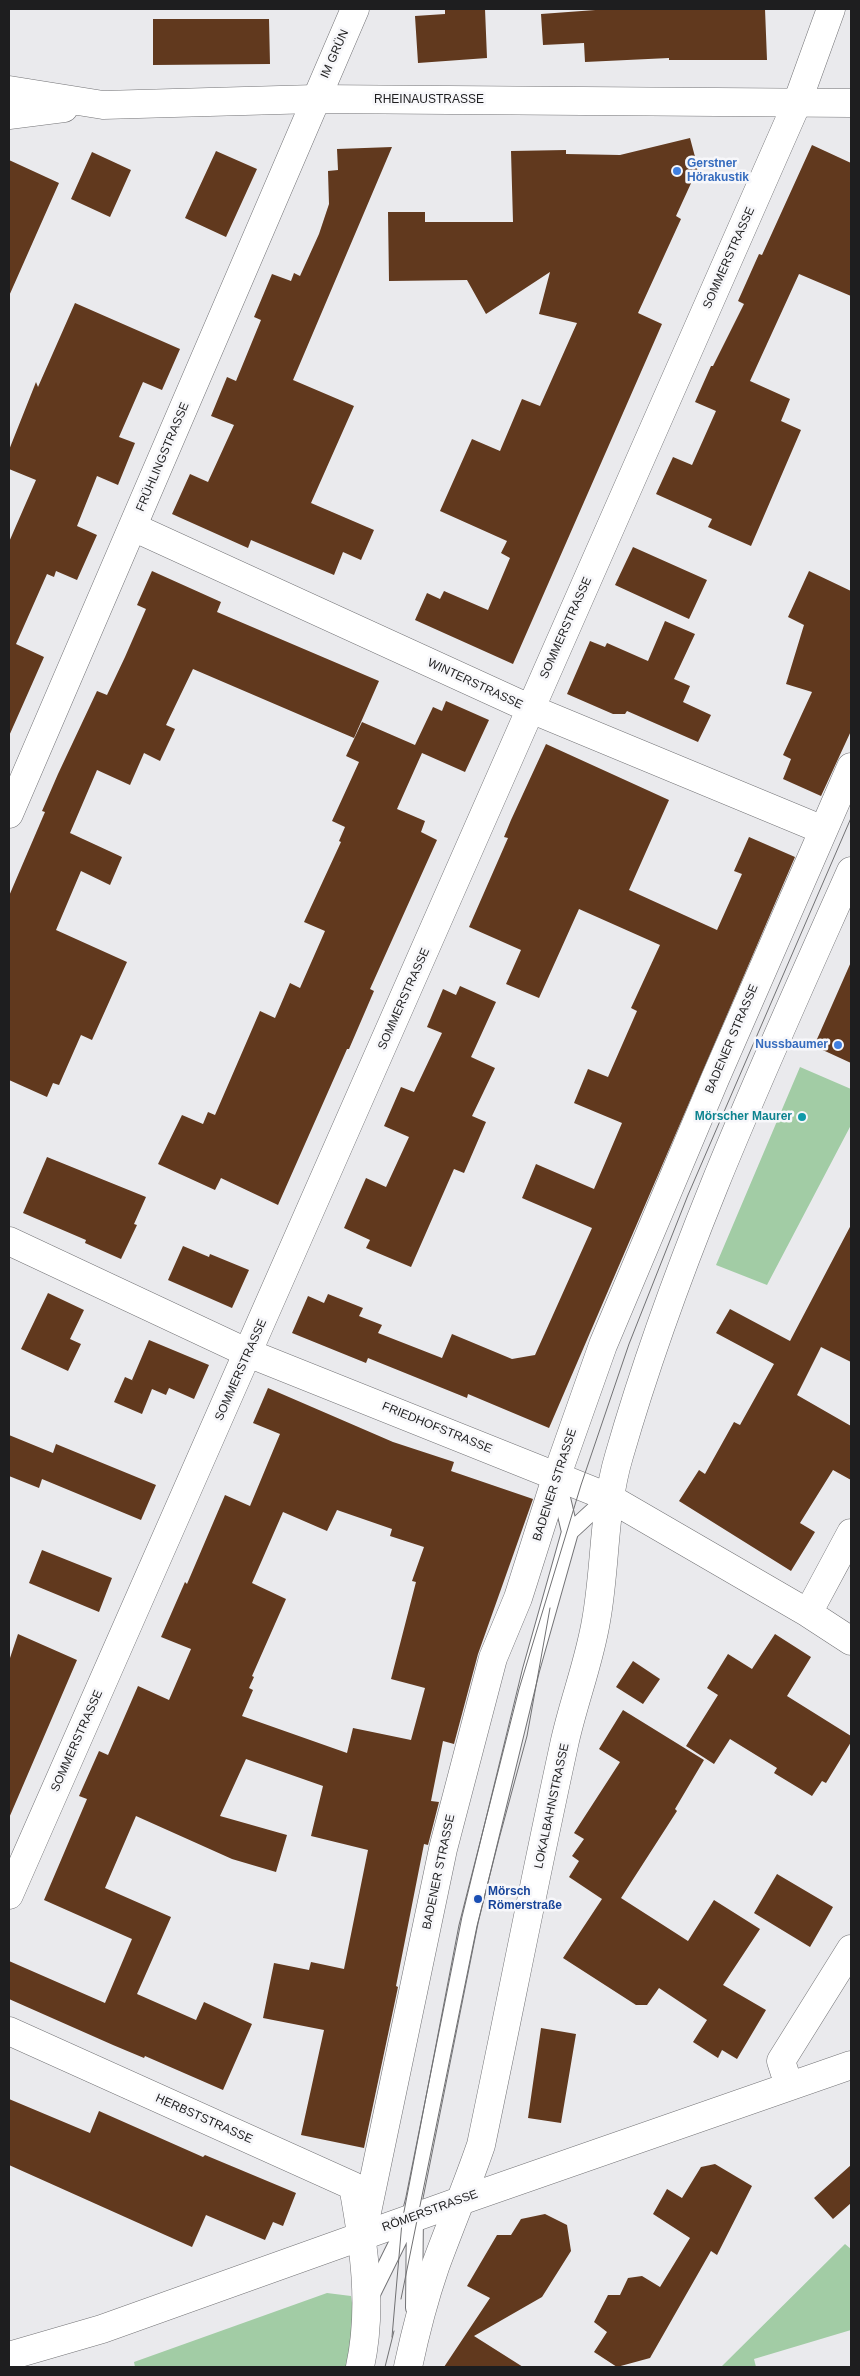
<!DOCTYPE html>
<meta charset="utf-8">
<style>
body{margin:0}
#map{position:relative;width:860px;height:2376px;overflow:hidden;background:#eaeaed;font-family:Helvetica,sans-serif}
canvas{display:block}
.frame{position:absolute;inset:0;border:10px solid #1e1e1f;pointer-events:none}
</style>
<div id="map">
<canvas width="860" height="2376"></canvas>
<div class="frame"></div>
</div>
<script>
const g = document.querySelector('canvas').getContext('2d');
g.lineJoin = 'round';
function fill(path, color) { g.fillStyle = color; g.fill(path, 'evenodd'); }
function trace(path, color, width, dash) { g.strokeStyle = color; g.lineWidth = width; g.lineCap = dash ? 'butt' : 'round'; g.setLineDash(dash || []); g.stroke(path); }
function write(font, color, halo, rows, align = 'center') {
  g.font = font + ' Helvetica,sans-serif'; g.lineWidth = 5; g.setLineDash([]); g.textBaseline = 'middle'; g.strokeStyle = halo; g.fillStyle = color; for (const [text, x, y, turn = 0] of rows) {
    g.save(); g.translate(x, y); g.rotate((+turn || 0) * Math.PI / 180); g.textAlign = isNaN(turn) ? turn : align; if (halo) g.strokeText(text, 0, 0); g.fillText(text, 0, 0); g.restore();
  }
}
const green = new Path2D(`
 M 800,1067 L 851,1089 L 851,1125 L 767,1285 L 716,1265 Z
 M 845,2244 L 851,2249 L 851,2330 L 754,2359 L 756,2367 L 721,2367 Z
 M 327,2293 L 351,2296 L 355,2324 L 346,2367 L 135,2367 L 134,2362 Z`);
const building = new Path2D(`
 M 445,9 L 485,9 L 487,58 L 418,63 L 415,16 L 445,14 Z
 M 609,9 L 765,9 L 767,60 L 669,60 L 669,58 L 585,62 L 584,43 L 543,45 L 541,14 Z
 M 153,19 L 269,19 L 270,64 L 153,65 Z
 M 690,138 L 698,168 L 676,216 L 681,219 L 638,313 L 662,324 L 513,664 L 415,620 L 427,593 L 440,599 L 444,591 L 488,610 L 510,558 L 501,553 L 507,541 L 440,511 L 472,439 L 500,451 L 522,399 L 540,406 L 577,323 L 539,314 L 550,272 L 486,314 L 467,280 L 389,281 L 388,212 L 425,212 L 425,222 L 513,222 L 511,151 L 566,150 L 566,154 L 620,155 Z
 M 812,145 L 851,163 L 851,296 L 799,274 L 750,381 L 790,399 L 781,421 L 801,430 L 751,546 L 708,527 L 712,519 L 656,494 L 673,457 L 692,465 L 716,411 L 695,402 L 711,366 L 713,366 L 744,304 L 738,301 L 759,254 L 762,255 Z
 M 392,147 L 293,380 L 354,406 L 311,503 L 374,530 L 361,560 L 343,552 L 334,575 L 251,540 L 248,548 L 172,514 L 190,474 L 208,482 L 234,425 L 211,416 L 227,377 L 236,381 L 261,320 L 254,317 L 272,274 L 291,281 L 294,273 L 300,276 L 319,234 L 329,204 L 328,171 L 338,170 L 337,149 Z
 M 216,151 L 257,169 L 226,237 L 185,218 Z
 M 92,152 L 131,170 L 110,217 L 71,199 Z
 M 9,160 L 59,183 L 9,296 Z
 M 75,303 L 180,349 L 162,390 L 143,382 L 119,437 L 135,443 L 118,485 L 97,476 L 77,526 L 97,535 L 77,580 L 56,571 L 54,577 L 47,574 L 16,644 L 44,657 L 9,736 L 9,542 L 36,480 L 9,469 L 9,450 L 36,382 L 38,387 Z
 M 633,547 L 707,580 L 689,619 L 615,585 Z
 M 152,571 L 221,602 L 217,612 L 379,681 L 354,738 L 193,669 L 166,725 L 175,729 L 160,761 L 144,753 L 130,785 L 97,770 L 70,833 L 122,857 L 110,885 L 81,871 L 56,930 L 127,962 L 92,1040 L 81,1035 L 59,1085 L 53,1083 L 47,1097 L 9,1080 L 9,896 L 45,812 L 42,811 L 58,774 L 97,691 L 107,695 L 125,657 L 146,609 L 137,605 Z
 M 809,571 L 851,591 L 851,731 L 821,796 L 783,779 L 791,759 L 783,755 L 812,692 L 786,684 L 804,625 L 788,617 Z
 M 665,621 L 695,634 L 674,679 L 690,686 L 683,702 L 711,715 L 698,742 L 627,711 L 625,714 L 613,714 L 567,694 L 590,641 L 605,647 L 607,643 L 648,661 Z
 M 446,701 L 489,720 L 465,772 L 422,753 L 397,809 L 425,821 L 421,832 L 437,840 L 370,989 L 374,991 L 349,1049 L 347,1049 L 278,1205 L 221,1178 L 215,1190 L 158,1164 L 182,1115 L 203,1124 L 208,1112 L 215,1115 L 260,1011 L 275,1018 L 290,983 L 300,988 L 325,931 L 304,922 L 341,842 L 339,841 L 345,827 L 332,821 L 359,762 L 346,756 L 362,722 L 415,745 L 433,707 L 442,711 Z
 M 546,744 L 669,800 L 629,890 L 717,930 L 742,874 L 734,871 L 749,837 L 795,857 L 549,1428 L 468,1394 L 467,1398 L 368,1358 L 366,1363 L 292,1333 L 308,1296 L 324,1303 L 328,1294 L 363,1308 L 359,1316 L 382,1325 L 378,1333 L 442,1358 L 452,1334 L 512,1359 L 535,1355 L 592,1228 L 522,1198 L 536,1164 L 594,1189 L 622,1123 L 574,1103 L 588,1069 L 608,1077 L 637,1011 L 631,1008 L 660,945 L 579,909 L 539,998 L 506,984 L 521,950 L 469,927 L 508,838 L 504,837 L 511,820 Z
 M 851,962 L 851,1063 L 814,1046 Z
 M 460,986 L 496,1002 L 471,1057 L 495,1068 L 472,1116 L 486,1122 L 464,1173 L 454,1169 L 411,1267 L 366,1248 L 370,1240 L 344,1228 L 366,1178 L 386,1187 L 409,1137 L 384,1126 L 401,1087 L 414,1092 L 442,1033 L 427,1027 L 443,989 L 456,995 Z
 M 47,1157 L 146,1197 L 134,1224 L 137,1225 L 121,1259 L 85,1243 L 86,1240 L 23,1213 Z
 M 851,1225 L 851,1362 L 821,1347 L 797,1395 L 851,1426 L 851,1480 L 833,1470 L 800,1523 L 815,1532 L 791,1571 L 679,1501 L 699,1470 L 705,1474 L 734,1422 L 740,1425 L 774,1364 L 716,1333 L 730,1309 L 790,1341 Z
 M 183,1246 L 209,1257 L 210,1254 L 249,1270 L 232,1308 L 168,1280 Z
 M 48,1293 L 84,1310 L 70,1339 L 81,1344 L 68,1371 L 21,1349 Z
 M 149,1340 L 209,1365 L 194,1399 L 169,1388 L 166,1395 L 152,1389 L 142,1414 L 114,1402 L 125,1377 L 134,1381 L 132,1380 Z
 M 268,1388 L 393,1442 L 454,1462 L 451,1471 L 533,1499 L 478,1654 L 454,1744 L 443,1741 L 431,1801 L 439,1802 L 428,1845 L 424,1844 L 396,1986 L 398,1987 L 364,2148 L 301,2135 L 324,2030 L 263,2018 L 274,1963 L 309,1970 L 311,1962 L 344,1969 L 368,1850 L 311,1836 L 323,1786 L 246,1759 L 220,1816 L 287,1835 L 276,1872 L 232,1859 L 136,1816 L 105,1888 L 171,1917 L 137,1994 L 196,2020 L 204,2002 L 252,2024 L 223,2090 L 145,2056 L 144,2058 L 113,2045 L 9,1999 L 9,1961 L 105,2003 L 132,1939 L 44,1900 L 87,1799 L 79,1796 L 99,1751 L 108,1755 L 138,1686 L 169,1700 L 191,1649 L 161,1637 L 185,1582 L 187,1584 L 225,1495 L 250,1506 L 280,1434 L 253,1423 ZM 337,1510 L 392,1529 L 390,1536 L 424,1547 L 412,1581 L 416,1582 L 391,1679 L 425,1688 L 411,1740 L 353,1728 L 347,1753 L 242,1716 L 253,1690 L 249,1688 L 254,1677 L 252,1676 L 286,1599 L 252,1583 L 283,1512 L 327,1531 Z
 M 9,1435 L 53,1453 L 56,1444 L 156,1485 L 141,1520 L 42,1479 L 39,1488 L 9,1476 Z
 M 42,1550 L 112,1578 L 99,1612 L 29,1583 Z
 M 18,1634 L 77,1660 L 9,1818 L 9,1661 Z
 M 775,1634 L 811,1657 L 787,1696 L 851,1736 L 851,1742 L 826,1783 L 822,1781 L 812,1796 L 774,1773 L 777,1768 L 730,1739 L 714,1764 L 686,1746 L 718,1695 L 707,1688 L 728,1654 L 752,1669 Z
 M 633,1661 L 660,1679 L 643,1704 L 616,1687 Z
 M 623,1710 L 704,1760 L 675,1809 L 677,1811 L 621,1898 L 688,1941 L 714,1900 L 760,1929 L 723,1985 L 766,2010 L 737,2059 L 722,2050 L 718,2058 L 693,2042 L 707,2020 L 659,1988 L 647,2005 L 636,2005 L 563,1958 L 602,1899 L 569,1877 L 579,1861 L 572,1856 L 584,1839 L 574,1833 L 620,1762 L 599,1749 Z
 M 777,1874 L 833,1907 L 810,1947 L 754,1913 Z
 M 541,2028 L 576,2034 L 561,2123 L 528,2118 Z
 M 9,2099 L 90,2133 L 99,2111 L 203,2157 L 205,2155 L 296,2193 L 283,2226 L 273,2222 L 265,2240 L 206,2215 L 192,2247 L 9,2165 Z
 M 715,2164 L 752,2186 L 717,2255 L 711,2251 L 650,2358 L 617,2367 L 594,2352 L 607,2332 L 594,2322 L 608,2295 L 620,2295 L 628,2278 L 642,2276 L 660,2287 L 690,2238 L 653,2214 L 667,2189 L 682,2198 L 701,2167 Z
 M 851,2165 L 851,2203 L 833,2219 L 814,2198 Z
 M 545,2214 L 567,2225 L 571,2251 L 542,2297 L 474,2336 L 523,2367 L 444,2367 L 490,2298 L 467,2286 L 497,2235 L 511,2235 L 521,2219 Z`);
const service = new Path2D(`
 M 570,1532 L 608,1497
 M 369,2300 L 409,2219 L 414,2200 L 470,1920 L 531,1670 L 570,1532 L 558,1481
 M 414,2308 L 415,2213`);
const minor = new Path2D(`
 M 133,527 L 531,709 L 823,830
 M 9,814 L 355,9
 M 9,1241 L 248,1353 L 608,1497 L 808,1613 L 851,1641
 M 808,1613 L 851,1533
 M 9,1895 L 797,103 L 831,9
 M 9,2031 L 353,2186 C 364,2246 373,2307 360,2367
 M 789,2086 L 781,2061 L 851,1949
 M 463,2200 L 851,2065
 M 362,2236 L 443,1849 L 493,1658 L 518,1598 L 557,1475 L 603,1345 L 715,1079 L 851,767
 M 408,2367 C 415,2334 424,2299 435,2267 C 450,2226 467,2186 481,2145 C 509,2011 535,1878 564,1745 C 573,1703 589,1663 596,1621 C 606,1566 603,1510 619,1456 C 677,1254 766,1062 851,871`);
const tertiary = new Path2D(`
 M 9,90 L 103,105 L 315,99 L 851,103
 M 9,115 L 64,108
 M 9,2356 L 102,2329 L 463,2200`);
const tram = new Path2D(`
 M 401,2299 L 477,1926 L 499,1839 L 527,1736 L 550,1608
 M 392,2337 L 402,2222 L 459,1925 L 519,1689 L 581,1485 L 629,1344 L 688,1195 L 851,818
 M 385,2367 L 394,2331`);
const markers = [
 [677,171,5,"#3f7fe0"],
 [838,1045,5,"#3f7fe0"],
 [802,1117,5,"#0f9aa8"],
 [478,1899,5,"#1a4fb4"]
];
const streetNames = [
 ["IM GRÜN",335,54,-66],
 ["RHEINAUSTRASSE",429,100],
 ["SOMMERSTRASSE",729,258,-66],
 ["FRÜHLINGSTRASSE",163,457,-67],
 ["SOMMERSTRASSE",566,628,-66],
 ["WINTERSTRASSE",475,684,25],
 ["SOMMERSTRASSE",404,999,-66],
 ["BADENER STRASSE",732,1039,-67],
 ["SOMMERSTRASSE",241,1370,-66],
 ["FRIEDHOFSTRASSE",437,1428,22],
 ["BADENER STRASSE",555,1485,-72],
 ["SOMMERSTRASSE",77,1741,-66],
 ["LOKALBAHNSTRASSE",552,1806,-78],
 ["BADENER STRASSE",439,1872,-78],
 ["HERBSTSTRASSE",204,2119,24],
 ["RÖMERSTRASSE",430,2211,-20]
];
const shopNames = [
 ["Gerstner",687,164],
 ["Hörakustik",687,178],
 ["Nussbaumer",828,1045,"right"]
];
const cultureNames = [
 ["Mörscher Maurer",792,1117]
];
const transitNames = [
 ["Mörsch",488,1892],
 ["Römerstraße",488,1906]
];
fill(green, '#a2cca5');
fill(building, '#61391e');
trace(service, '#737376', 18);
trace(minor, '#737376', 29);
trace(tertiary, '#737376', 29);
trace(service, '#fff', 16);
trace(minor, '#fff', 28);
trace(tertiary, '#fff', 28);
trace(tram, '#717173', 1);
for (const [x, y, r, color] of markers) { const dot = new Path2D(); dot.arc(x, y, r, 0, 2 * Math.PI); g.fillStyle = color; g.fill(dot); trace(dot, '#f7f7fa', 2); }
write('12px', '#1e1e1f', '#f7f7fa', streetNames);
write('bold 12px', '#366cbe', '#f7f7fa', shopNames, 'left');
write('bold 12px', '#0d838f', '#f7f7fa', cultureNames, 'right');
write('bold 12px', '#164399', '#f7f7fa', transitNames, 'left');
</script>
